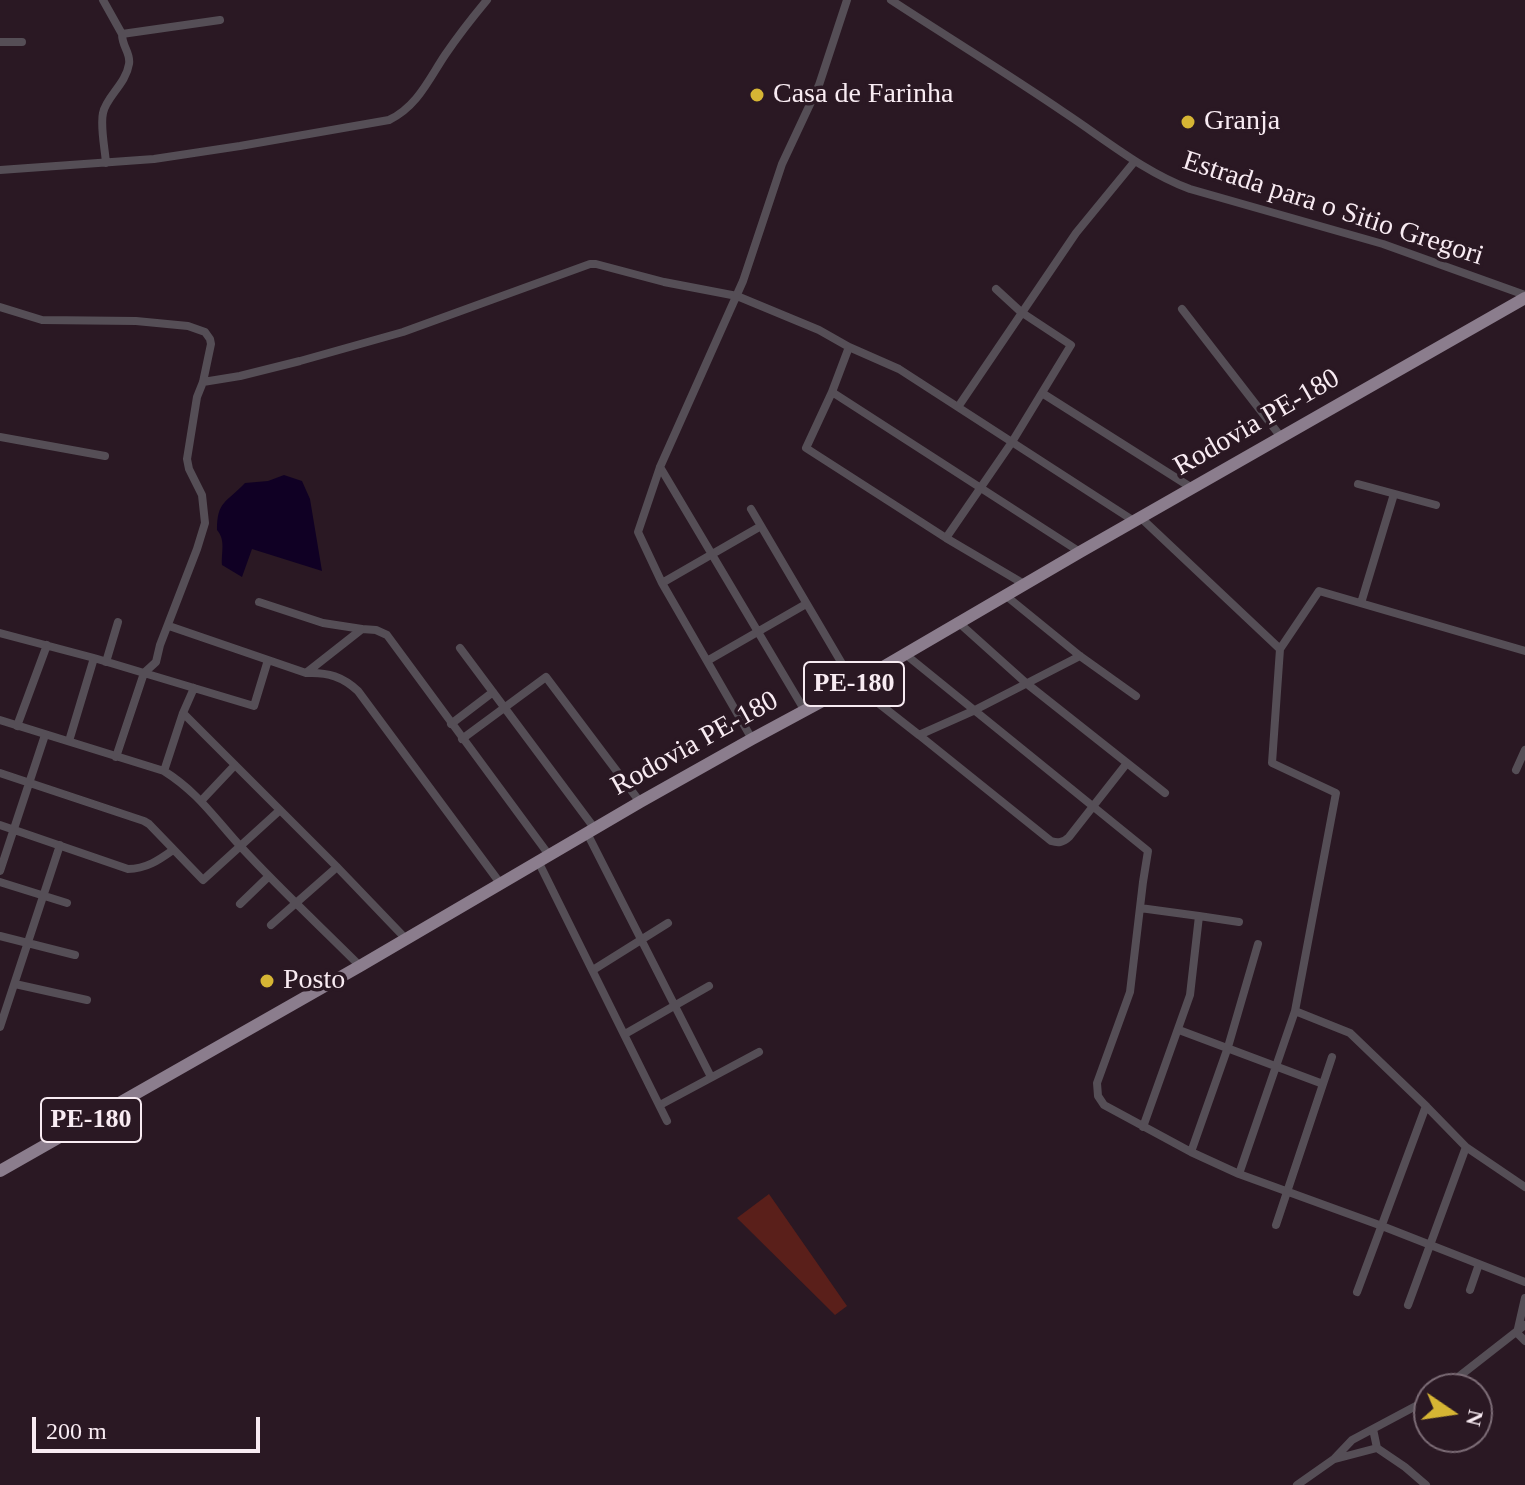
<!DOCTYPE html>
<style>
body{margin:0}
#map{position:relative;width:1525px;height:1485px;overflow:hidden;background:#2a1823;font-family:"Times New Roman",serif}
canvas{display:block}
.north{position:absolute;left:1413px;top:1373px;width:80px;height:80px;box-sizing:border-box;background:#2a1823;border:2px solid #7c6c76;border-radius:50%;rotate:103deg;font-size:22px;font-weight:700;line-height:32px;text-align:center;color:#f8ebf2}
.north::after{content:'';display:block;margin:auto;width:28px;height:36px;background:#d6b534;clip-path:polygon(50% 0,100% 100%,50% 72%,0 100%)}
.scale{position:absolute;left:32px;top:1417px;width:228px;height:36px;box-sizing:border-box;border:4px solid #f8ebf2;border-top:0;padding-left:10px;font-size:24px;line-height:28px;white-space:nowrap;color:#f8ebf2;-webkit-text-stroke:6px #2a1823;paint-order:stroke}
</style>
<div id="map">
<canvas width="1525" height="1485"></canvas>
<div class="north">N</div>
<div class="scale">200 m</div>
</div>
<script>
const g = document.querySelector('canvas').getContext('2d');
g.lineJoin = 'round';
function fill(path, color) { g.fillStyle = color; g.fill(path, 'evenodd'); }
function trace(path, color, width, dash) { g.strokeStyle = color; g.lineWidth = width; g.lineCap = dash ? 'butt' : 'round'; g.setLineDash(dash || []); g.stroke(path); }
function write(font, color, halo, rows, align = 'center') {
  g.font = font + ' "Times New Roman",serif'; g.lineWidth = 7; g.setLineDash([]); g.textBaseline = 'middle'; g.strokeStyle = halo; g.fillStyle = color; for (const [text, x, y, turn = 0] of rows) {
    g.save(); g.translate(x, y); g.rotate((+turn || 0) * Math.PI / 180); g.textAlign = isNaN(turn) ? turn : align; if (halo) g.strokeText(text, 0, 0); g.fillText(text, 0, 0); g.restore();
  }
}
const green = new Path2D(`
 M 769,1194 L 847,1306 L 835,1315 L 737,1218 Z`);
const water = new Path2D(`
 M 284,475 L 302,481 L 310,499 L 322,571 L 252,549 L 242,577 L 222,565 C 221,553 226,540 217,530 C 217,501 226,503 245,483 L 268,481 Z`);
const street = new Path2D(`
 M 103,0 L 122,34 L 220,20
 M 891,0 C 949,38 1008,74 1065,113 C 1106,140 1144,172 1190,189 L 1383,244 L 1525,295
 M 0,42 L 22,42
 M 106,163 C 105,149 100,126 103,113 C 106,97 126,84 129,64 C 131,53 122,47 122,34
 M 0,170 L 154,159 L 240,146 L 389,120 C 417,107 429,79 445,55 C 458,36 472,18 487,0
 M 0,307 L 42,320 L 136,321 L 188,326 L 205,332 L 210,339 L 211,344 L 203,382 L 197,397 L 187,459 L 189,469 L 202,495 L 205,523 L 197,549 L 160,645 L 156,662 L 144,673 L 116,757
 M 1182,309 L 1281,437
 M 849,347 L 899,369 L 1134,521
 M 203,382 L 240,376 L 300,361 L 403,332 L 590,264 L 596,264 L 664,282 L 737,296 L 819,330 L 849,347 L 832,392 L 806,448 L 946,538 L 1024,584
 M 832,392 L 1080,552
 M 1042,393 L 1192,488
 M 958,407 L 1076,233 L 1135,161
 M 0,437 L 105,456
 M 660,467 L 805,711
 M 1358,484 L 1436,505
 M 751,509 L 854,684 L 919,735 L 973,711 L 1080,656
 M 1140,517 L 1280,649
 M 946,538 L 1012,442 L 1071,345 L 1021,312 L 996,289
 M 662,583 L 638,532 L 660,467 L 743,281 L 782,164 L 819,85 L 847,0
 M 1005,595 L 1080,656 L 1136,696
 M 259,602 L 323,623 L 362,629
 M 1361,603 L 1394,494
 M 958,622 L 1026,683 L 1165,793
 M 169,626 L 306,673 L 362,629 L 376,630 L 387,635 L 549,855
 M 0,633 L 94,658 L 254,706 L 268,660
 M 460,648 L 595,829
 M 905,654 L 1148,851 L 1143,882 L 1130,992 L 1097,1083 L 1098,1096 L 1104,1105 L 1191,1152 L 1239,1174 L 1382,1226 L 1525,1282
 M 707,661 L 806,604
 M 106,662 L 118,622
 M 307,673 C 328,672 343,677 358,691 L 500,883
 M 183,713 L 337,867 L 406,939
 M 0,720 L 164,771 C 199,793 215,819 242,848 C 280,889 321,927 360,966
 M 451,724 L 493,692
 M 17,726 L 47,645
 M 919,735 L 1051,841 C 1058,843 1063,843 1069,837 L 1127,763
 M 462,739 L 546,677 L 640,802
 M 752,739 L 662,583 L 761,526
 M 69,741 L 94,658
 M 1516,770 L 1525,750
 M 164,771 L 183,713 L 194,688
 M 0,773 L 144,821 L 149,824 L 203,880 L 280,810
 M 202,800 L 235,765
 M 0,825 L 128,869 C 146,869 159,860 173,850
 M 587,833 L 711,1077
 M 538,861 L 667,1121
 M 0,871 L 45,735
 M 0,882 L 67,903
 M 240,904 L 269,876
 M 1140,908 L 1199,916 L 1190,995 L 1143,1127
 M 1199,916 L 1239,922
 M 271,925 L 337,867
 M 0,936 L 75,955
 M 593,970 L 668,923
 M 15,984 L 87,1000
 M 1295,1011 L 1350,1033 L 1426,1106 L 1466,1147 L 1525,1187
 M 0,1027 L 60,845
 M 1179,1030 L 1323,1084 L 1276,1225
 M 625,1034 L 709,986
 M 1323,1084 L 1332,1057
 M 660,1105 L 759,1052
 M 1191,1152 L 1228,1047 L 1258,944
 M 1239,1174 L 1295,1011 L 1336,793 L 1272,763 L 1280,649 L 1319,591 L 1525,651
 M 1470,1290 L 1479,1264
 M 1357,1292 L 1426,1106
 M 1525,1298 L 1517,1333 L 1525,1341
 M 1408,1305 L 1466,1147
 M 1443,1389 L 1525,1325
 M 1373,1429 L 1377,1448 L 1405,1467 L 1426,1485
 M 1335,1459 L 1377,1448
 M 1297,1485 L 1334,1459 L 1352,1440 L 1429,1399`);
const primary = new Path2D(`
 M 0,1171 L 360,966 L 640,802 L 752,739 L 854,684 L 1080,552 L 1525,298`);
const markers = [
 [757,95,8,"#d6b534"],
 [1188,122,8,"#d6b534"],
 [267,981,8,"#d6b534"]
];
const shields = [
 [854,684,100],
 [91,1120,100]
];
const shieldNames = [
 ["PE-180",854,684],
 ["PE-180",91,1120]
];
const poiNames = [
 ["Casa de Farinha",773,95],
 ["Granja",1204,122],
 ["Posto",283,981]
];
const streetNames = [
 ["Estrada para o Sitio Gregori",1333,209,18],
 ["Rodovia PE-180",1257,423,-30],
 ["Rodovia PE-180",695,744,-29]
];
fill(green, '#5a1f1a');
fill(water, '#100024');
trace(street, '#554e56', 8);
trace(primary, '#8b7d8d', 12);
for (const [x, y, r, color] of markers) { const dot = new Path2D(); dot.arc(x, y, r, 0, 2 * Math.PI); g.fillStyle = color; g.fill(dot); trace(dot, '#2a1823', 3); }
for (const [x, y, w] of shields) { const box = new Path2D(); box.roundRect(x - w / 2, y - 22, w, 44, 6); g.fillStyle = '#2a1823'; g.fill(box); trace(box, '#f8ebf2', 2); }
write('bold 26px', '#f8ebf2', null, shieldNames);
write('28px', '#f8ebf2', '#2a1823', poiNames, 'left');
write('28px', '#f8ebf2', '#2a1823', streetNames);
</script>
